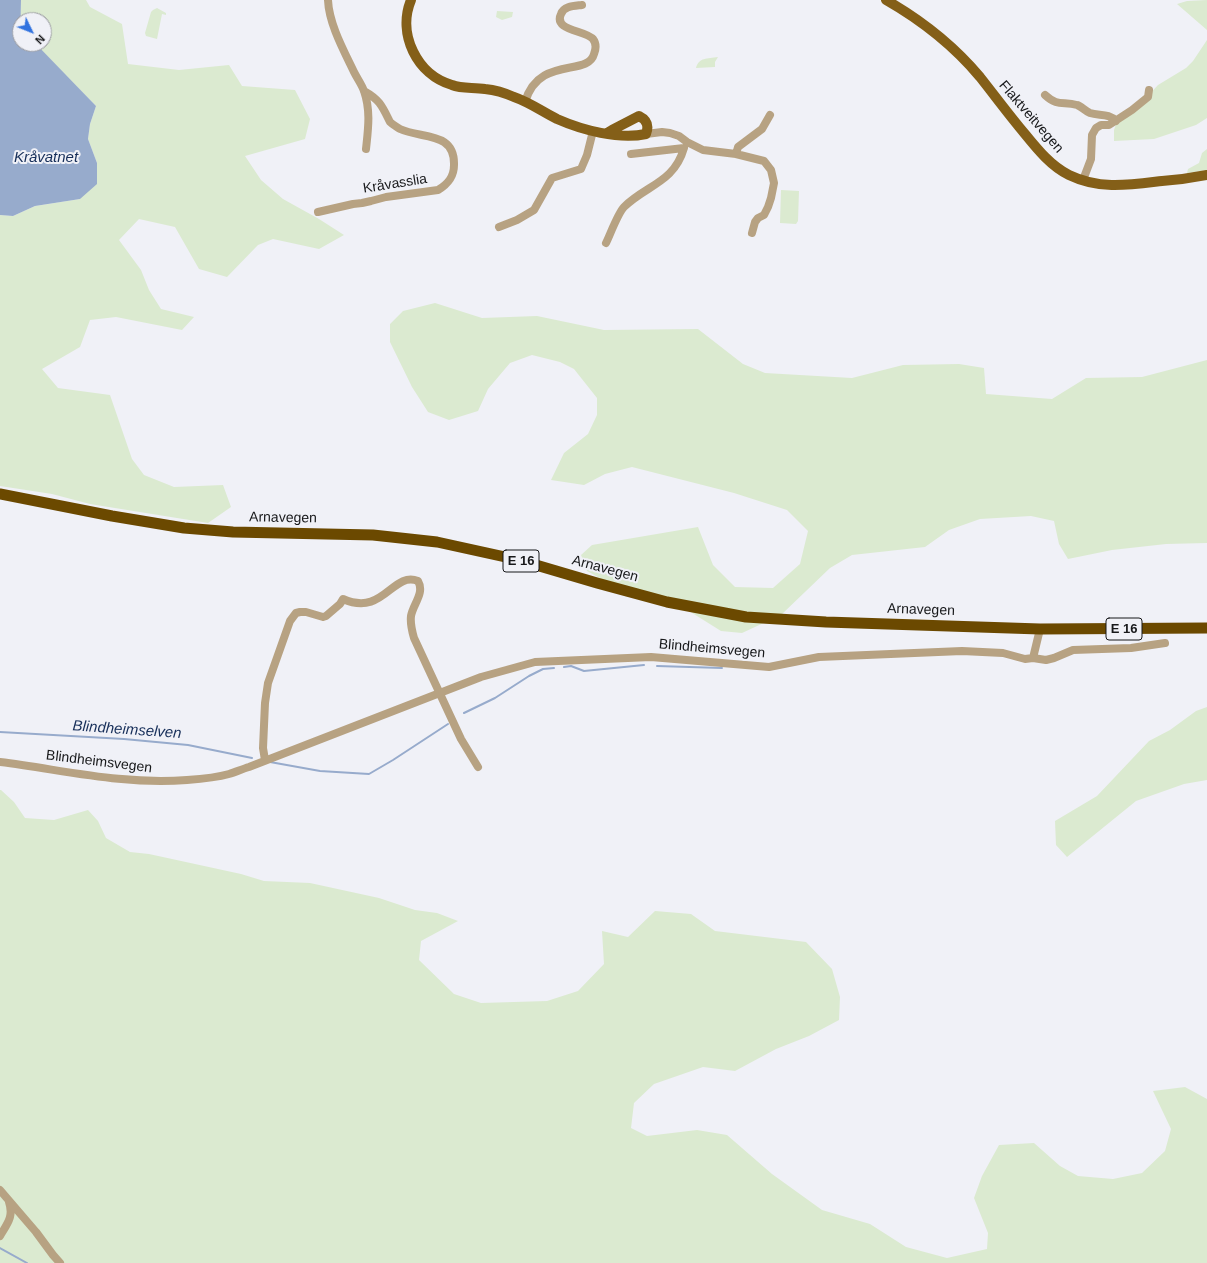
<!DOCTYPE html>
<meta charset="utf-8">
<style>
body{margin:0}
#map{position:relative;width:1207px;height:1263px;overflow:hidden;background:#f0f1f7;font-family:Helvetica,sans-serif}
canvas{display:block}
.north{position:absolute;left:12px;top:12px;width:40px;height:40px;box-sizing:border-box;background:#f0f1f7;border:1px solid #999a9f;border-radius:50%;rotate:133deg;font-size:11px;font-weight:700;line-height:16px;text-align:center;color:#17181a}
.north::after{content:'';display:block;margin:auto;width:14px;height:18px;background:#3172df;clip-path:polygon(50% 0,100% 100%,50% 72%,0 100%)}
</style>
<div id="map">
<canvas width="1207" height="1263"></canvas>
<div class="north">N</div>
</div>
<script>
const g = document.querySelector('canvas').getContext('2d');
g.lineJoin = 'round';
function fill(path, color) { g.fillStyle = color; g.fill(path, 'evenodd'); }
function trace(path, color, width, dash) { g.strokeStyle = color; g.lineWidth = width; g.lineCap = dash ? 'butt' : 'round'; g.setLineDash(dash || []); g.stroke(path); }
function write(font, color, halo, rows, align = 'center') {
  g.font = font + ' Helvetica,sans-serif'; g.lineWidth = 4; g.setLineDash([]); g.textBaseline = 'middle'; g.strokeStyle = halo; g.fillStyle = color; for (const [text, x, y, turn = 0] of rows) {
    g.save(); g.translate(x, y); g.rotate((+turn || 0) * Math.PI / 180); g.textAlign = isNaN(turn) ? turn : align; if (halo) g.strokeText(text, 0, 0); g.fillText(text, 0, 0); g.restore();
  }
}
const green = new Path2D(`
 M 21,0 L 86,0 L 90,7 L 122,24 L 128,64 L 179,70 L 229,65 L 242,86 L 295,90 L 310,119 L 305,139 L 245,156 L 261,180 L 283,199 L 319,219 L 344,235 L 319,249 L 273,239 L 258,245 L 227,277 L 199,269 L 175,227 L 139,219 L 119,240 L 141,270 L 149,290 L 161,309 L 194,317 L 182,330 L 116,317 L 90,320 L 80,347 L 42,369 L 58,388 L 110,395 L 132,459 L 144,475 L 174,487 L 223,485 L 231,507 L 208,523 L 90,504 L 52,494 L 0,486 L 0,215 L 13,216 L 35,206 L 80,199 L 97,163 L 88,139 L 90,124 L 96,106 L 39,48 L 36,44 L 44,44 L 44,20 L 20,20 Z
 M 1207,0 L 1207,30 L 1177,4 L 1187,1 Z
 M 157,8 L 166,13 L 166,15 L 162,14 L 157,39 L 146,36 L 145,33 L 151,12 L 153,10 Z
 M 497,11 L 513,12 L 512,17 L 502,20 L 496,17 Z
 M 1207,40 L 1207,118 L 1196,125 L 1154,139 L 1114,141 L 1114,130 L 1116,124 L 1145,99 L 1158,85 L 1186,68 L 1193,61 Z
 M 718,57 L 715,62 L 715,67 L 696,68 C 699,57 707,59 718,57 Z
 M 1207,149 L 1207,170 L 1187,173 L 1188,169 L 1199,163 L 1202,153 Z
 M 781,190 L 799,191 L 798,221 L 796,224 L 780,223 Z
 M 435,303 L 482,318 L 537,316 L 604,330 L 698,329 L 743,364 L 765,373 L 852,378 L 903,365 L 959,364 L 984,368 L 986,394 L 1052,399 L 1086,378 L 1142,377 L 1207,360 L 1207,543 L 1166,544 L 1112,550 L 1068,559 L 1059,544 L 1054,521 L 1031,516 L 980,519 L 949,530 L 925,547 L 852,555 L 830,568 L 781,615 L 742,633 L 721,631 L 689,611 L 605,581 L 587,571 L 581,555 L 592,545 L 698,527 L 713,565 L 735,587 L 773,588 L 800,564 L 808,531 L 787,510 L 734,493 L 632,467 L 605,474 L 584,485 L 551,480 L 564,453 L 588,434 L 597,415 L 597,398 L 574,369 L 560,362 L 532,355 L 510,363 L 488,389 L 478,411 L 449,420 L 428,412 L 412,387 L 390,342 L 390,324 L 403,311 Z
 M 1207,707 L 1207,780 L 1184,784 L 1136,801 L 1067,857 L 1056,845 L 1055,821 L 1097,796 L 1149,741 L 1170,730 L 1196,711 Z
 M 0,790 L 1,790 L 14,802 L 25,818 L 54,820 L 88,810 L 98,821 L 106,838 L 130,852 L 149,854 L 241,874 L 264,881 L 310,883 L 379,898 L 415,910 L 437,913 L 458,921 L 421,941 L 419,960 L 454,994 L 481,1003 L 547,1001 L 578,991 L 604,964 L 602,931 L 628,937 L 655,911 L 691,914 L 715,931 L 806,942 L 832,969 L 840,997 L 839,1020 L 809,1036 L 776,1049 L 735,1071 L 703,1067 L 654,1084 L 634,1103 L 631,1128 L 647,1136 L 697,1130 L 727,1135 L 772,1174 L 822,1210 L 870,1224 L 906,1247 L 947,1258 L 987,1249 L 988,1233 L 974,1198 L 982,1176 L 999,1145 L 1034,1143 L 1060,1166 L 1078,1176 L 1113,1179 L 1142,1173 L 1165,1151 L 1171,1129 L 1153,1091 L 1185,1087 L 1207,1099 L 1207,1263 L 0,1263 Z`);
const water = new Path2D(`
 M 0,0 L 21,0 L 20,44 L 36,44 L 96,106 L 90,124 L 88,139 L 97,163 L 97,184 L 80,199 L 35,206 L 13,216 L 0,215 Z`);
const stream = new Path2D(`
 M 657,666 L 722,668
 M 564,667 L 571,666 L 584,671 L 644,665
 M 464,713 L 495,698 L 529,676 L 543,669 L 554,668
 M 0,732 L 124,739 L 188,745 L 252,758
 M 270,762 L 320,771 L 369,774 L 393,760 L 448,724
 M 0,1248 L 27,1263`);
const minor = new Path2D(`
 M 328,0 C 329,24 344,51 354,72 C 357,78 362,85 364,91 C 371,111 368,130 366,149
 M 1045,95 C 1058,107 1063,101 1077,105 C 1081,106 1085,111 1090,113 C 1099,116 1109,113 1116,121
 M 525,102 C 539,55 588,77 594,54 C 596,49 596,43 593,39 C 586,30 553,31 561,14 C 564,6 574,6 582,5
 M 646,134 L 662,132 L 670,133 L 679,136 L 687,142 L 703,150 L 736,154 L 764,161 L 771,170 L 774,183 L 771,198 L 768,207 L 764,215 L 758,218 L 755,222 L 752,233
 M 736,154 L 738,147 L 762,129 L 770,115
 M 1083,180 L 1091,159 L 1092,135 L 1096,128 L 1101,125 L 1109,125 L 1132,110 L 1148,97 L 1149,90
 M 318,212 L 353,204 L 362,203 L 371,201 L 386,197 L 438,190 C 448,184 454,177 454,165 C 455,131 421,139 400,129 C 397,127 393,125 390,122 C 382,106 380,100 364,91
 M 499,227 L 517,220 L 534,210 L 552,178 L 581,169 L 587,155 L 593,131
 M 606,243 C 610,235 618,213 624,207 C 646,185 674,183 684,148 L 631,154
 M 1033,658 L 1040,629
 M 265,760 L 263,748 L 265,703 L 268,683 L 290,621 L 296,613 L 300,612 L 306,612 L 323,617 L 326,616 L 340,604 L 343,599 C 384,617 392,571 418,581 C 425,593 413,604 411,616 C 410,624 412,631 414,638 L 461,739 L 478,767
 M 0,762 C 64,770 122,785 187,780 C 201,779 215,778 229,774 C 236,772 242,769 249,767 L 481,677 L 535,662 L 651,657 L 769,667 L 819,657 L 962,651 L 1003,653 L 1025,659 L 1033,658 L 1046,660 L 1054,658 L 1073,650 L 1131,648 L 1165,643
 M 0,1190 L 36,1232 L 53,1255 L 60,1263
 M 0,1236 C 7,1224 14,1217 9,1202`);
const major = new Path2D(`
 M 411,0 C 397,34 417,75 452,85 C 462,89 474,87 485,89 C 495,90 505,93 514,97 C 529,102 543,112 557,119 C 582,130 619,140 646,134 C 649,126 647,120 639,116 L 612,130 L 607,133
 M 886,0 C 921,20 954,46 980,77 C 995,96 1009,115 1025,134 C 1038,150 1051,166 1069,175 C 1100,190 1129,185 1162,181 C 1177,180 1192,178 1207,175`);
const highway = new Path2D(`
 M 0,494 L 112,516 L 184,528 L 233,532 L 373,535 L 437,542 L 519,560 L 597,583 L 667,602 L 746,617 L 826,622 L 1040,629 L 1207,628`);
const shields = [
 [521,561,36],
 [1124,629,36]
];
const shieldNames = [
 ["E 16",521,561],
 ["E 16",1124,629]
];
const streetNames = [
 ["Flaktveitvegen",1031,117,49],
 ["Kråvasslia",395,184,-9],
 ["Arnavegen",283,518,1],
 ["Arnavegen",605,569,15],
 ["Arnavegen",921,610,2],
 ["Blindheimsvegen",712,649,5],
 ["Blindheimsvegen",99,762,7]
];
const waterNames = [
 ["Kråvatnet",46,158],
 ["Blindheimselven",127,730,4]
];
fill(green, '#dbead0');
fill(water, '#97abcc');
trace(stream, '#97abcc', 2);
trace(minor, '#b7a282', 8);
trace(major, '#845f18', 10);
trace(highway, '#6b4900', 11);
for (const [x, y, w] of shields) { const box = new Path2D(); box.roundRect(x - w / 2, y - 11, w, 22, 3); g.fillStyle = '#f0f1f7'; g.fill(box); trace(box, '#17181a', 1); }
write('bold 13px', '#17181a', null, shieldNames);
write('14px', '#17181a', '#f0f1f7', streetNames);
write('italic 15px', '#162e59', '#f0f1f7', waterNames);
</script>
